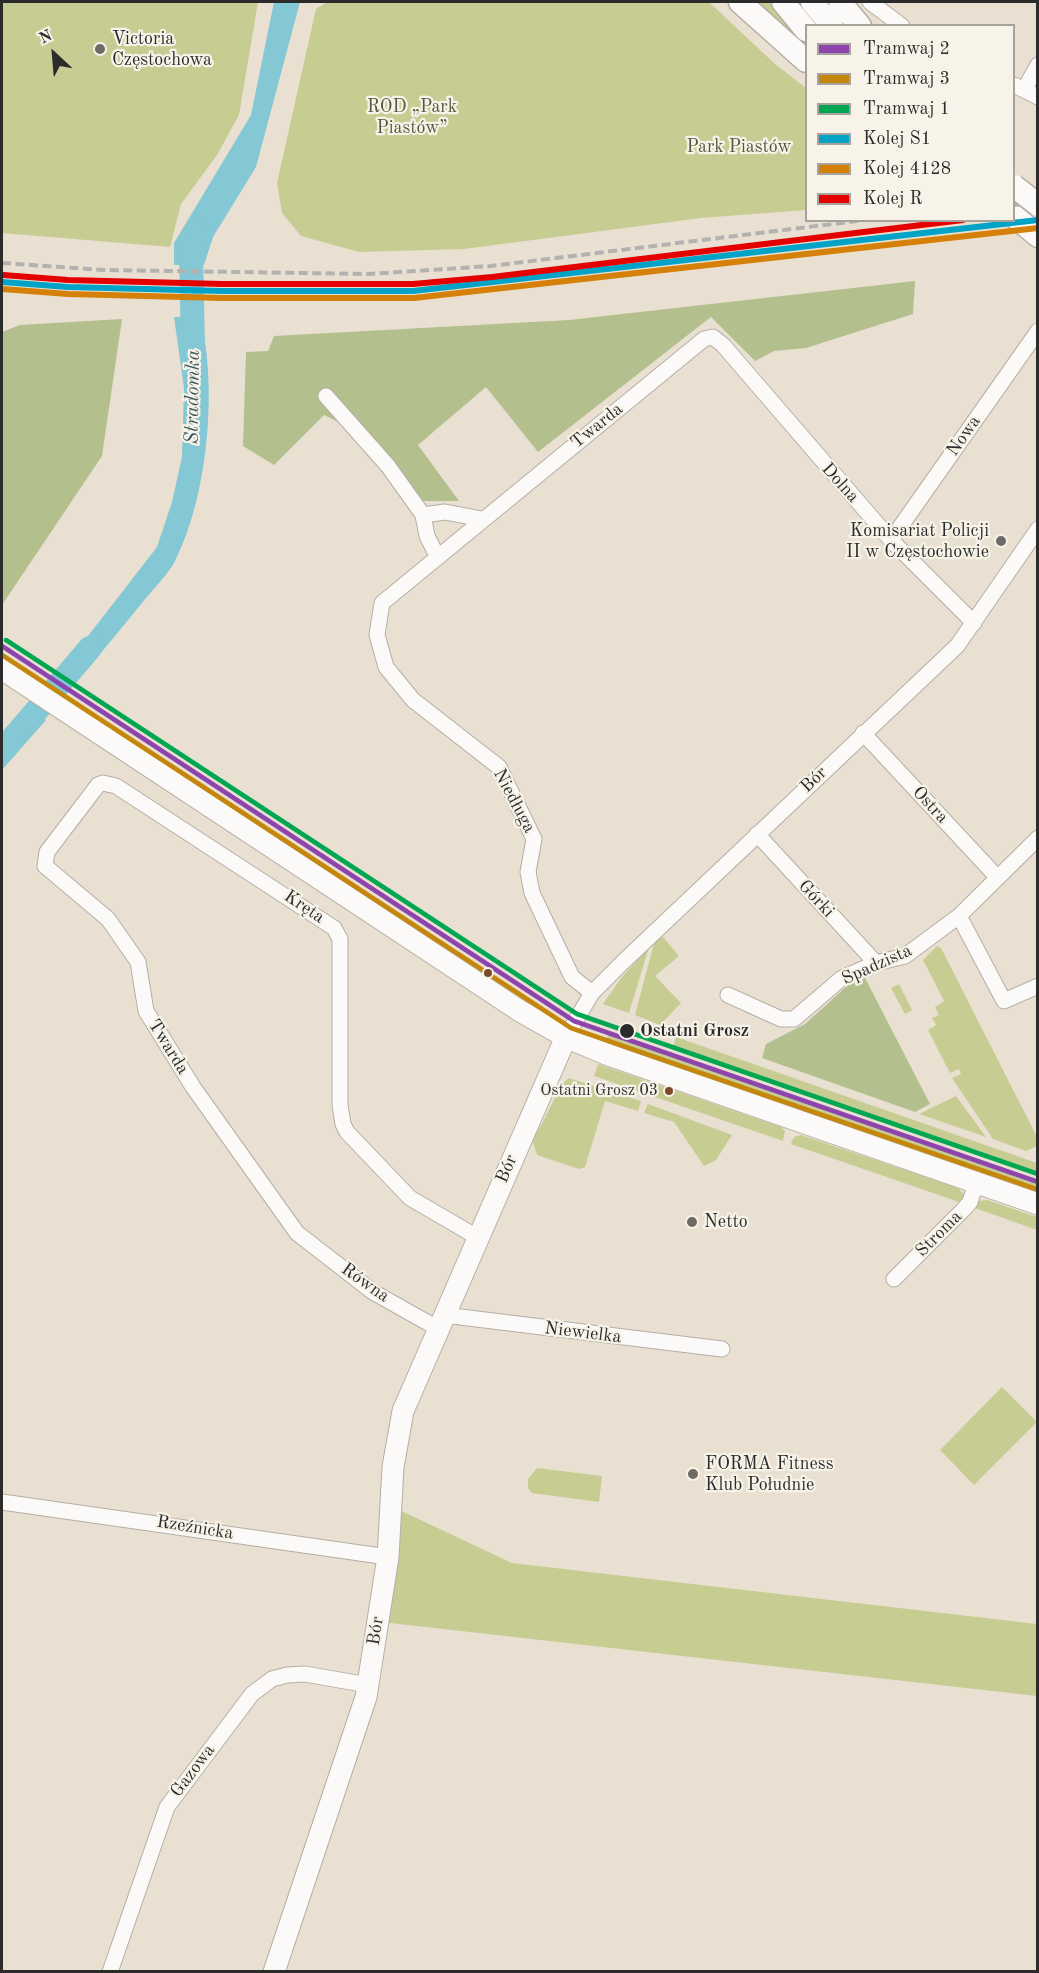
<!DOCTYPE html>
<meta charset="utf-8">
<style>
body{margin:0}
#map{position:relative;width:1039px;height:1973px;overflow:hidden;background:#e9e0d2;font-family:"Old Standard TT",serif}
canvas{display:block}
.frame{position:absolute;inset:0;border:3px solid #2b2b2b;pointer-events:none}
.legend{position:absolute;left:805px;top:24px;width:210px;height:198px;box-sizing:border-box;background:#f7f3e8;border:2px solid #a5a39c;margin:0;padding:8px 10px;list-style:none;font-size:18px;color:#2b2b2b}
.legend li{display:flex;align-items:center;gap:12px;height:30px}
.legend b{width:30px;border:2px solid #a5a39c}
.north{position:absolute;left:24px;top:24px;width:60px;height:60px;-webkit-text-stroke:4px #f7f3e8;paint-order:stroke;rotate:334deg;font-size:16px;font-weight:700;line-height:24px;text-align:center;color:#2b2b2b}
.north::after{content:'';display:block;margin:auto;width:21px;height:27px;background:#2b2b2b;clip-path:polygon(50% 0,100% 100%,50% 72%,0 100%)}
</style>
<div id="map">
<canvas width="1039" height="1973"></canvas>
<div class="frame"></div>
<ul class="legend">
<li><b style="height:8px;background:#8e44ad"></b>Tramwaj 2</li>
<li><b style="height:8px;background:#c4870b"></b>Tramwaj 3</li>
<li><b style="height:8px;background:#00a651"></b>Tramwaj 1</li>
<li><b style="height:8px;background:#02a3c6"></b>Kolej S1</li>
<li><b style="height:8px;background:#d58009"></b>Kolej 4128</li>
<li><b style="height:8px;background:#e50000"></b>Kolej R</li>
</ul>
<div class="north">N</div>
</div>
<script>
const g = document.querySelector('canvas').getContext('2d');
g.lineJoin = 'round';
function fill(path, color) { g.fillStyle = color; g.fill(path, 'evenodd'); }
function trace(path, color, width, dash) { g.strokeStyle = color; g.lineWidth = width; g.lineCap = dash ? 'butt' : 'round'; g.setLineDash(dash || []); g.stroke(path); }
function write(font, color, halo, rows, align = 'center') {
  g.font = font + ' "Old Standard TT",serif'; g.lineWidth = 4.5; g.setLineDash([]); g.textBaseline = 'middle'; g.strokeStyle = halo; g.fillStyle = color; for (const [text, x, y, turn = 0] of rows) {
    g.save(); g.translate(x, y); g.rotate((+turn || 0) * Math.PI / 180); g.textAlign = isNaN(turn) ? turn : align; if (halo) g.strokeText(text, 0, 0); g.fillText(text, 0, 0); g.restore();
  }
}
const green = new Path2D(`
 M 2,2 L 258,2 L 239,115 L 217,155 L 181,204 L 170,247 L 2,233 Z
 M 327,2 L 709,2 L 775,64 L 806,88 L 806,210 L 701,218 L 464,249 L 359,252 L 301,236 L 282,213 L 277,183 L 316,9 Z
 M 754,2 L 770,2 L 806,44 L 806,49 Z
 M 662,936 L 679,956 L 655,976 L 681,1003 L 660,1025 L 635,1015 L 654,943 Z
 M 937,946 L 941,948 L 1037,1137 L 1037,1146 L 1026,1151 L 993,1139 L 952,1078 L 961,1074 L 959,1069 L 950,1073 L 928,1030 L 936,1025 L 932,1018 L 939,1015 L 935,1007 L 944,1001 L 923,960 Z
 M 649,947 L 629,1013 L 603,1004 L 622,977 Z
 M 899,984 L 912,1010 L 905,1014 L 891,988 Z
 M 608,1035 L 1037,1184 L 1037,1189 L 606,1040 Z
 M 676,1037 L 1037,1163 L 1037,1173 L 673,1047 Z
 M 598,1064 L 781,1127 L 785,1131 L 783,1141 L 594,1076 Z
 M 569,1078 L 641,1101 L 638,1111 L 605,1101 L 585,1167 L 579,1169 L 537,1155 L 532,1139 L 542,1124 L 561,1085 Z
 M 956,1096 L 986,1137 L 919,1114 Z
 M 648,1104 L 732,1135 L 716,1160 L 704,1166 L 674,1122 L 644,1113 Z
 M 801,1135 L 958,1188 L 965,1196 L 962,1203 L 791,1144 L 794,1137 Z
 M 987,1200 L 1037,1217 L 1037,1230 L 972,1207 L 979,1201 Z
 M 1002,1387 L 1037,1422 L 974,1485 L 940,1450 Z
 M 537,1468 L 602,1476 L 599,1502 L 532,1493 L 528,1488 L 528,1479 Z
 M 395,1508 L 512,1563 L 1037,1624 L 1037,1696 L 381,1622 Z`);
const forest = new Path2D(`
 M 915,281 L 913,314 L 806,348 L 774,351 L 755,361 L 711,317 L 538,452 L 486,387 L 418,445 L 459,501 L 422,501 L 374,439 L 324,415 L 274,465 L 243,446 L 246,352 L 268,351 L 274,336 L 569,320 Z
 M 122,319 L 102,456 L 2,605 L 2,332 L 20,325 Z
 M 865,978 L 930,1104 L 915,1112 L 762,1058 L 766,1044 L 805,1024 L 847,986 Z`);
const water = new Path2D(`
 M 274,2 L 300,2 L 256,167 L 213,237 L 204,265 L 174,265 L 174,243 L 251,115 Z
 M 174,317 L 200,317 C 218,387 208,498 174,563 C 167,575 155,587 146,598 C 124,625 102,652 79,679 L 64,667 L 157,547 L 172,502 L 182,457 L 184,388 Z
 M 26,706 L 46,720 L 2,770 L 2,733 Z`);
const river = new Path2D(`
 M 193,350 L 191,252 L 199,233
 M 2,751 L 90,648`);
const street = new Path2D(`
 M 870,2 L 902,26
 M 1014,85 L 1038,97
 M 1024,90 L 1038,65
 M 326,396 L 388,466 L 423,515 L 427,536 L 437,556
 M 423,515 L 445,512 L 482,519
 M 891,540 L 1038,331
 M 863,733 L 997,877
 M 757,834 L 876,963
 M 959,916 L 1004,1001 L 1038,986
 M 592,993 L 572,977 L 532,893 L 528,872 L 534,839 L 499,767 L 413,700 L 386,667 L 377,635 L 382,603 L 704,339 L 713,337 L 723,345 L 891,540 L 974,623
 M 728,995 L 781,1019 L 794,1019 L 842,978 L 876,963 L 905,956 L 959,916 L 1038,838
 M 566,1037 L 592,993 L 623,962 L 957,646 L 1038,529
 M 894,1279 L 964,1209 L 970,1202 L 976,1183
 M 444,1315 L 722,1349
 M 437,1328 L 373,1292 L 297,1233 L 193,1087 L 146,1011 L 138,962 L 108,919 L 45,866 L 47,852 L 98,785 L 103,783 L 116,786 L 334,928 L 340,939 L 340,1105 L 343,1124 L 347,1132 L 410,1198 L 477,1237
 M 2,1502 L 388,1557
 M 110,1972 L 167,1807 L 252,1694 L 272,1679 L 287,1675 L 305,1674 L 368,1685`);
const secondary = new Path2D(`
 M 2,669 L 520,1011 L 566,1037 L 606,1054 L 1038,1204
 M 274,1972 L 366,1697 L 388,1557 L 393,1467 L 403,1411 L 566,1037`);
const primary = new Path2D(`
 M 740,2 L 806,61
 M 783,2 L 806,30
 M 812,2 L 832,26
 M 840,2 L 860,26
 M 1014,216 L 1038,236`);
const rail = new Path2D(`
 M 1014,205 L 1038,203
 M 2,263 L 104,270 L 369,274 L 491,266 L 865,220`);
const primaryBridge = new Path2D(`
 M 1014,186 L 1038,205`);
const rail1 = new Path2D(`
 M 2,282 L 68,287 L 222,291 L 413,291 L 1038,220`);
const rail2 = new Path2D(`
 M 2,289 L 68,294 L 222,298 L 414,298 L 1038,228`);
const rail3 = new Path2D(`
 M 3,275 L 68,280 L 222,284 L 413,284 L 492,277 L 963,220`);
const tram1 = new Path2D(`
 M 2,646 L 574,1021 L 1038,1182`);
const tram2 = new Path2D(`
 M 2,655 L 571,1028 L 1036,1189`);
const tram3 = new Path2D(`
 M 6,640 L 577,1014 L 1038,1174`);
const markers = [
 [100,49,6,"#6e6a65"],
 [1001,541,6,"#6e6a65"],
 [488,973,5,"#7a4b2a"],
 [627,1031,8,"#2b2b2b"],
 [669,1091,5,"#7a4b2a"],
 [692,1222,6,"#6e6a65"],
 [693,1474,6,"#6e6a65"]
];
const busNames = [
 ["Ostatni Grosz 03",658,1091]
];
const poiNames = [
 ["Victoria",112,39],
 ["Częstochowa",112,60],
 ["Komisariat Policji",989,531,"right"],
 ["II w Częstochowie",989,552,"right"],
 ["Netto",704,1222],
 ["FORMA Fitness",705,1464],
 ["Klub Południe",705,1485]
];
const parkNames = [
 ["ROD „Park",412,107],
 ["Piastów”",412,128],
 ["Park Piastów",739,147]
];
const streetNames = [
 ["Twarda",597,426,-39],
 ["Nowa",964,436,-55],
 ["Dolna",840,483,48],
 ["Bór",814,780,-44],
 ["Niedługa",514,801,62],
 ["Ostra",930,805,47],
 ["Górki",816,899,47],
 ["Kręta",304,907,34],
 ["Spadzista",877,965,-24],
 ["Twarda",168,1047,58],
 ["Bór",507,1169,-67],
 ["Stroma",939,1234,-45],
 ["Równa",365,1283,35],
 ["Niewielka",583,1333,7],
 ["Rzeźnicka",195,1528,9],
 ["Bór",376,1631,-81],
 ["Gazowa",193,1771,-53]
];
const stopNames = [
 ["Ostatni Grosz",640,1031]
];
const waterNames = [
 ["Stradomka",193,397,-89]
];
fill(green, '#c7cc93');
fill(forest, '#b4bf8e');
fill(water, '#84c7d5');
trace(river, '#84c7d5', 24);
trace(street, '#b4aea5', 17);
trace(secondary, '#b4aea5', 23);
trace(primary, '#b4aea5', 25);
trace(street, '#fcfaf8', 15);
trace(secondary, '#fcfaf8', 21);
trace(primary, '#fcfaf8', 22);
trace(rail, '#b3b2b0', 4, [9, 4.5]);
trace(primaryBridge, '#b4aea5', 25, []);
trace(primaryBridge, '#fcfaf8', 22);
trace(rail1, '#02a3c6', 6);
trace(rail2, '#d58009', 6);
trace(rail3, '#e50000', 6);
trace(tram1, '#8e44ad', 4.5);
trace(tram2, '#c4870b', 4.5);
trace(tram3, '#00a651', 4.5);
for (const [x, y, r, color] of markers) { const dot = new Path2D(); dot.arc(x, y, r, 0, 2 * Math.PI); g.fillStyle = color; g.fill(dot); trace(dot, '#f7f3e8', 2); }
write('16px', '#2b2b2b', '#f7f3e8', busNames, 'right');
write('18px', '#2b2b2b', '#f7f3e8', poiNames, 'left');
write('18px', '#52563b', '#f7f3e8', parkNames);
write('18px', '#2b2b2b', '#f7f3e8', streetNames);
write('bold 18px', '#2b2b2b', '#f7f3e8', stopNames, 'left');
write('italic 20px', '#38565e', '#f7f3e8', waterNames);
</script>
